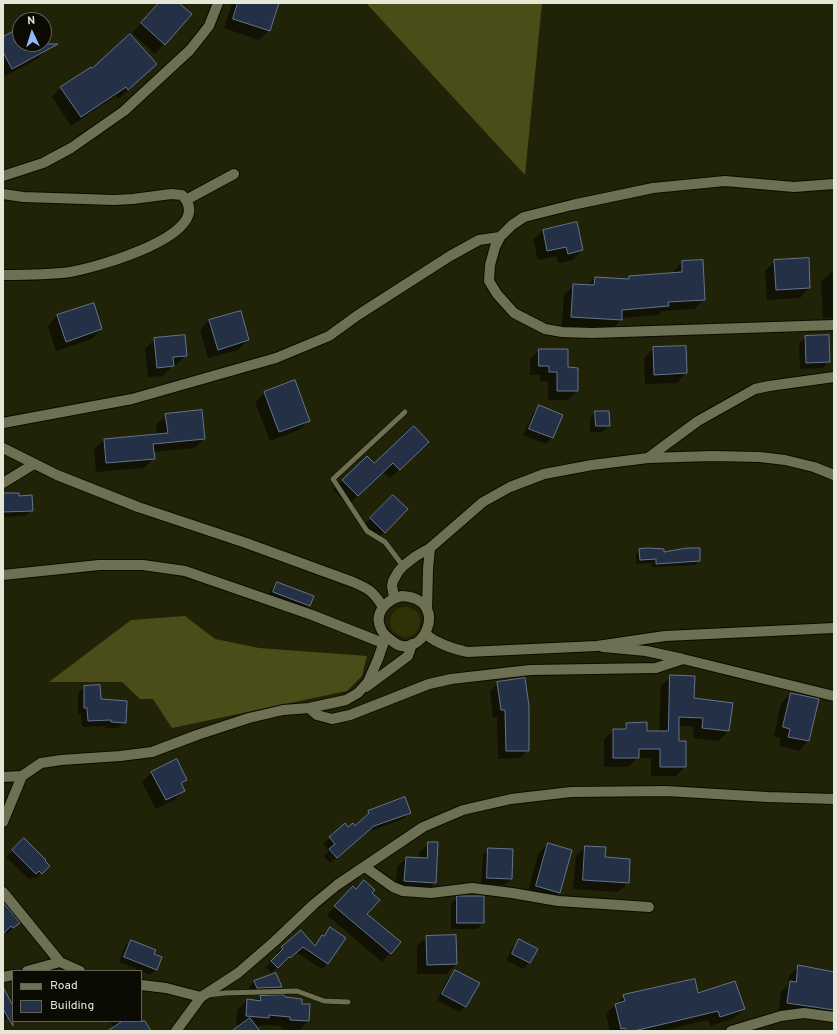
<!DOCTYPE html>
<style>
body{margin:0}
#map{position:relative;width:837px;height:1034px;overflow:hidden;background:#212308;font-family:Overpass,sans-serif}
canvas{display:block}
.frame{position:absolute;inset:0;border:4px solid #e5e7d7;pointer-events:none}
.legend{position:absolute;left:12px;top:970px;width:130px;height:52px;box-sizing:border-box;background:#0b0b03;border:1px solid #626358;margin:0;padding:5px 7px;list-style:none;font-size:12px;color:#e5e7d7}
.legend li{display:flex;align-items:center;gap:8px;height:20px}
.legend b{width:20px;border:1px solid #626358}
.north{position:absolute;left:12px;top:12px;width:40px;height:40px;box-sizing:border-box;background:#0b0b03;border:1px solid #626358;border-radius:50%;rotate:356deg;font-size:11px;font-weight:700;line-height:16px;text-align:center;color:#e5e7d7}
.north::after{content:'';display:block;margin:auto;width:14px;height:18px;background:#8eb9fd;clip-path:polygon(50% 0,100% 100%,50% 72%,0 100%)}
</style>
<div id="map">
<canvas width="837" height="1034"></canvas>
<div class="frame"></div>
<ul class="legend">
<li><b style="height:5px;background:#6d7053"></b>Road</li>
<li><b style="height:11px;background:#233046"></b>Building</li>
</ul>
<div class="north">N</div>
</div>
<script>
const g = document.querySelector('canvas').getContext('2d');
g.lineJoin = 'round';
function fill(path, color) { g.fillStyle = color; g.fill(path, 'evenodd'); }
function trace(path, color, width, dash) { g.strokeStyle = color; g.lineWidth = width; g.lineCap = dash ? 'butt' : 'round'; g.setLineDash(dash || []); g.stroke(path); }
const green = new Path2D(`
 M390 622a15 15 0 1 1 30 0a15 15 0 1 1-30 0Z`);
const forest = new Path2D(`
 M 366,3 L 542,3 L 525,175 Z
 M 185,616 L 215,639 L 259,648 L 367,656 L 362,676 L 347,691 L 172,728 L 153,699 L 140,699 L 122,682 L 49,682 L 131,620 Z`);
const shadow = new Path2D(`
 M 159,3 L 177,3 L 164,44 L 155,54 L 132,33 Z
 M 232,3 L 278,3 L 269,30 L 259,40 L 224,28 Z
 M 20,29 L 20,44 L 43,44 L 46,50 L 37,59 L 3,77 L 3,38 Z
 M 100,62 L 146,74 L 118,99 L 116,96 L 71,126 L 52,97 L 61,88 Z
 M 576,223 L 582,250 L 573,260 L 558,263 L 556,256 L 538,260 L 533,240 L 543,231 Z
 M 808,260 L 809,288 L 800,298 L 767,300 L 765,271 L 775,261 Z
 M 702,261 L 704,299 L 695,309 L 662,311 L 658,315 L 621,318 L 621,320 L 611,330 L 562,326 L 564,295 L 574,285 L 587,286 L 595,278 L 627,280 L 629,277 L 672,273 L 682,262 Z
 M 830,273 L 834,273 L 834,318 L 823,318 L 821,282 Z
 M 93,304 L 101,329 L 92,339 L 56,351 L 48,326 L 57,316 Z
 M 209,320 L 248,340 L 238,350 L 208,358 L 200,330 Z
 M 806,337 L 829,361 L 823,368 L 800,369 L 799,343 Z
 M 155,339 L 186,355 L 176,365 L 173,365 L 163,376 L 148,377 L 145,349 Z
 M 654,348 L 686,373 L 677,383 L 645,384 L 644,358 Z
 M 540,350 L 567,368 L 577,391 L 568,400 L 548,400 L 548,381 L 540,381 L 540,375 L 530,375 L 530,359 Z
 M 264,393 L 309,420 L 299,430 L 270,441 L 255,402 Z
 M 539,406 L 561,416 L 552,438 L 546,444 L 523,435 L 533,413 Z
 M 596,412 L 609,426 L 602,432 L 590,432 L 590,418 Z
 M 166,415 L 204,438 L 195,448 L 153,452 L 154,458 L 144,468 L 96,472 L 94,449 L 104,440 L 157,435 L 156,425 Z
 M 419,452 L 390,478 L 383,472 L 348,505 L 333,490 L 342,480 L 374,464 Z
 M 3,494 L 18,497 L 32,510 L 25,516 L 3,517 Z
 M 393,496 L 407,509 L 378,538 L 364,525 Z
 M 640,550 L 663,553 L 699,561 L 695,565 L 652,567 L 652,563 L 636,564 L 636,554 Z
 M 277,584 L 309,605 L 303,612 L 267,599 L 271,590 Z
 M 671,676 L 693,699 L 728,731 L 719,741 L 693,738 L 694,727 L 678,726 L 678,742 L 685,767 L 676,776 L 651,776 L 651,758 L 638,758 L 628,767 L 604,767 L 604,739 L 614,730 L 621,730 L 627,724 L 646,732 L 659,732 L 661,686 Z
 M 498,683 L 528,750 L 520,758 L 498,759 L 497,717 L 493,718 L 490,691 Z
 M 84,687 L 125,722 L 118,728 L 105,728 L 106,726 L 82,727 L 81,714 L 78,714 L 78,693 Z
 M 791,694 L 818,700 L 808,741 L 799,751 L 779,746 L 781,738 L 774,736 L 781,703 Z
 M 152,772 L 186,779 L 181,785 L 184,791 L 174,800 L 156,809 L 142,782 Z
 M 369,812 L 409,813 L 403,819 L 367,832 L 330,863 L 324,856 L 329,851 L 323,844 L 345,824 L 348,828 L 355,827 L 363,820 L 363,818 Z
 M 24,839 L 48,866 L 35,879 L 32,877 L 30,880 L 6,857 Z
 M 429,843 L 435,883 L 425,892 L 395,891 L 397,867 L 406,858 L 419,859 L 419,853 Z
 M 548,844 L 559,893 L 550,902 L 527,896 L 538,854 Z
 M 585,847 L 604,858 L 628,883 L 618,892 L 573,889 L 576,856 Z
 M 489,849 L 511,879 L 504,885 L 481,884 L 483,855 Z
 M 356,890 L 371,893 L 366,914 L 400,942 L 382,962 L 327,915 L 344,896 Z
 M 458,897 L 483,923 L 477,929 L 451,929 L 451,904 Z
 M 3,904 L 18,923 L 7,934 L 5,931 L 3,933 Z
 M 330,929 L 328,963 L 322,969 L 296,952 L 284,963 L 283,962 L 271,973 L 266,967 L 278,955 L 276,953 L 282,948 L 313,946 Z
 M 455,936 L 456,964 L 446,974 L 417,974 L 417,946 L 427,937 Z
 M 520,940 L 536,949 L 529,963 L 523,969 L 506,960 L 513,947 Z
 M 131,941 L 161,958 L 156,970 L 150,975 L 119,962 L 125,946 Z
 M 799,966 L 834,973 L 834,1011 L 826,1020 L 778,1012 L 781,992 L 788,985 L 789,976 Z
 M 455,971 L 466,1006 L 459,1012 L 437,1000 L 449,977 Z
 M 276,974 L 280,987 L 274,993 L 251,994 L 249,988 L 255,981 Z
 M 697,995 L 744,1009 L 734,1018 L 711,1026 L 708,1020 L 662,1031 L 610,1031 L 606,1014 L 624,996 Z
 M 260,997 L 284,998 L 301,1005 L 309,1005 L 308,1021 L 299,1031 L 281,1029 L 281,1026 L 261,1025 L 258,1027 L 256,1027 L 259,1031 L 234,1031 L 241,1025 L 236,1025 L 237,1010 L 247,1000 L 256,1001 Z
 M 3,999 L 13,1008 L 13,1014 L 3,1021 Z
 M 141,1018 L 150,1031 L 114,1031 L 116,1029 L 110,1022 L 141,1021 Z`);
const building = new Path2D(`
 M 159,3 L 179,3 L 192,14 L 165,45 L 141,23 Z
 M 238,3 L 279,3 L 270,31 L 233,19 Z
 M 20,28 L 20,44 L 58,44 L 12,69 L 3,52 L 3,37 Z
 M 130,34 L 157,64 L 128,90 L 126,87 L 81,117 L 60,87 L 91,67 L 92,68 Z
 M 577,222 L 583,250 L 568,254 L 566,247 L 547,251 L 543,230 Z
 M 809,258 L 810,288 L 776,290 L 774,260 Z
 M 703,260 L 705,300 L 668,302 L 669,306 L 622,310 L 622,320 L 571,317 L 573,284 L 594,285 L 595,277 L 629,279 L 629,276 L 682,272 L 682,261 Z
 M 94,303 L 102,329 L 66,342 L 57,315 Z
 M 241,311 L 249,340 L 218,350 L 209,320 Z
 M 185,335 L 187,356 L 173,357 L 174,366 L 157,368 L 154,338 Z
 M 829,335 L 830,362 L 806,363 L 805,336 Z
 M 686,346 L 687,373 L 654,375 L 653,347 Z
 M 539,349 L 568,349 L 568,367 L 578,368 L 578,391 L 557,391 L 557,372 L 549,372 L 549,366 L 539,366 Z
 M 295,380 L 310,421 L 279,432 L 264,392 Z
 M 539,405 L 563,415 L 553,438 L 529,429 Z
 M 202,410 L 205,439 L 153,444 L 155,459 L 106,463 L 104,439 L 168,433 L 165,414 Z
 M 595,411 L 609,411 L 610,426 L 596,426 Z
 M 414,426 L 429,442 L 400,470 L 393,463 L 358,496 L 342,480 L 367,456 L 374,463 Z
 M 3,493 L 19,493 L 19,496 L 32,495 L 33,511 L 3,512 Z
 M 393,495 L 408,509 L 385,533 L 370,518 Z
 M 649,548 L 664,549 L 664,552 L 687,548 L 700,548 L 700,561 L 656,564 L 656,559 L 640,560 L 639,549 Z
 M 277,582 L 314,596 L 310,606 L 273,592 Z
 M 670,675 L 695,676 L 694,698 L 733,703 L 729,731 L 702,728 L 703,718 L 679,717 L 679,741 L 686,741 L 686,767 L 660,767 L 660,749 L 639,749 L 639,758 L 613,758 L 613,729 L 626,729 L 626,723 L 647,722 L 647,731 L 668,731 Z
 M 525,678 L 529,706 L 529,751 L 506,751 L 505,710 L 501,710 L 497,682 Z
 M 100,685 L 101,699 L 127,701 L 126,723 L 111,722 L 111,720 L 88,721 L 87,708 L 84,708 L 84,686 Z
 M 791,693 L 819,699 L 809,741 L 788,737 L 790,729 L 783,727 Z
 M 177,759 L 187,780 L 181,783 L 185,791 L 166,800 L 151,772 Z
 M 405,797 L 411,813 L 374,826 L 337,858 L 329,849 L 335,844 L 329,837 L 345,823 L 348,827 L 353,823 L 355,826 L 369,813 L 368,811 Z
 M 24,838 L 46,860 L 45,861 L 50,866 L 42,874 L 39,871 L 36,874 L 12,850 Z
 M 428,842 L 438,842 L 436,883 L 404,881 L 406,857 L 427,858 Z
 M 548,843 L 572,850 L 560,893 L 536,886 Z
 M 585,846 L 606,847 L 605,857 L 630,859 L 629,883 L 583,880 Z
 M 488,848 L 513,849 L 512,879 L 487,878 Z
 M 364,880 L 375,890 L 372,893 L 380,900 L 367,914 L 401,942 L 391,954 L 334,906 L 353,886 L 356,889 Z
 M 457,896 L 484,896 L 484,923 L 457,923 Z
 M 3,902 L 20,923 L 13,928 L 11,926 L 3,934 Z
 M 330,927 L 346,938 L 328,964 L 303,947 L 290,958 L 289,957 L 278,968 L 271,961 L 283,949 L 281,947 L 301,930 L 315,946 L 322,935 L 324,936 Z
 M 456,935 L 457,964 L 427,965 L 426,936 Z
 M 519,939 L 538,949 L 530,963 L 512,954 Z
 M 131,940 L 156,950 L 154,954 L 162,957 L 157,970 L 124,957 Z
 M 798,965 L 834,972 L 834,1010 L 787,1003 L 790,981 L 796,982 Z
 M 455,970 L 480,983 L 466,1007 L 442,994 Z
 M 276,973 L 282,987 L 257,988 L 254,981 Z
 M 695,979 L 698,993 L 735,981 L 745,1009 L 720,1017 L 718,1011 L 634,1031 L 626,1031 L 625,1028 L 621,1029 L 615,1004 L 625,1001 L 623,995 Z
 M 3,987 L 13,1006 L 13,1026 L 3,1009 Z
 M 284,995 L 285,997 L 302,999 L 302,1004 L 310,1004 L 309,1021 L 290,1020 L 290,1017 L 269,1015 L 269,1018 L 246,1016 L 247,999 L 261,1001 L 260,996 Z
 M 250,1018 L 260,1031 L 232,1031 Z
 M 123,1021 L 145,1021 L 151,1031 L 108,1031 Z`);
const service = new Path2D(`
 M 403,566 L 385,542 L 367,531 L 333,479 L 405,412
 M 208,995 L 225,993 L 297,991 L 324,1001 L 348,1002`);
const minor = new Path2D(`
 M 3,176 L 43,163 L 71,148 L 124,111 L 190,50 L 209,26 L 218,3
 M 834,184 L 794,187 L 725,181 L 653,188 L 572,205 L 524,217 L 512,225 L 500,237 L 495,247 L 490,265 L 489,281 L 497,294 L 514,313 L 545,329 L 562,332 L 592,333 L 834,325
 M 3,194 L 23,197 L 114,200 L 133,199 L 171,194 L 182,195 C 220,234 94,268 70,272 C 48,275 25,275 3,275
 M 186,200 L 234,174
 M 3,423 L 132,399 L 276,358 L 329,336 L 358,315 L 450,256 L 479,240 L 500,237
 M 648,458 L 668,443 L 698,421 L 755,389 L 769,386 L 834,377
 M 3,483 L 34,464
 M 3,575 L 99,565 L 143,565 L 185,571 L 312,615 L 383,643
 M 394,597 L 392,586 L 393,581 L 398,572 L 403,566 L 416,556 L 430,548 L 483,502 L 510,487 L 544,474 L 592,465 L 648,458 L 712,456 L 760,457 L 785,460 L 814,467 L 834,475
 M 427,610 L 428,569 L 430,548
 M 603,647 L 646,651 L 683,659 L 834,696
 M 366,687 L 408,656 L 412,644
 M 309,708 L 317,715 L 332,719 L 350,715 L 429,684 L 451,679 L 530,670 L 656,668 L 683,659
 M 3,777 L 22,776
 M 3,822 L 22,776 L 41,763 L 61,760 L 120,756 L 152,752 L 197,735 L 249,718 L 283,710 L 309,708 L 346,700 L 358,693 L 368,682 L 378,659 L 386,636
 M 365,867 L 393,887 L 403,891 L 431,893 L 472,888 L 512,893 L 558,901 L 649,907
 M 3,892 L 60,962 L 80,971
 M 27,971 L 60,962
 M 3,977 L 13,975
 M 141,985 L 166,988 L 201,997 L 238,973 L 275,941 L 314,904 L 337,885 L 423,827 L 463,810 L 511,799 L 571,792 L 666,791 L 767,797 L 834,799
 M 176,1031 L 201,997
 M 731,1031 L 781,1016 L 804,1013 L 834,1017`);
const tertiary = new Path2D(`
 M 3,448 L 57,475 L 138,507 L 246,543 L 353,582 C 369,589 373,591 383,607
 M 402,596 C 454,599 420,667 391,640 C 387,637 383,634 381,629 C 373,613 387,599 402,596 Z
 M 425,634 C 438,644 451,648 467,652 L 597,646 L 665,636 L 834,628`);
fill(green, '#2f3106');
fill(forest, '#4a4d17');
fill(shadow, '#0007');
fill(building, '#233046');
trace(building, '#64748d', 1);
trace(service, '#0b0c00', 6);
trace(minor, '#0b0c00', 12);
trace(tertiary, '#0b0c00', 12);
trace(service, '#6d7053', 5);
trace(minor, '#6d7053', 10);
trace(tertiary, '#6d7053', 10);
</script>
